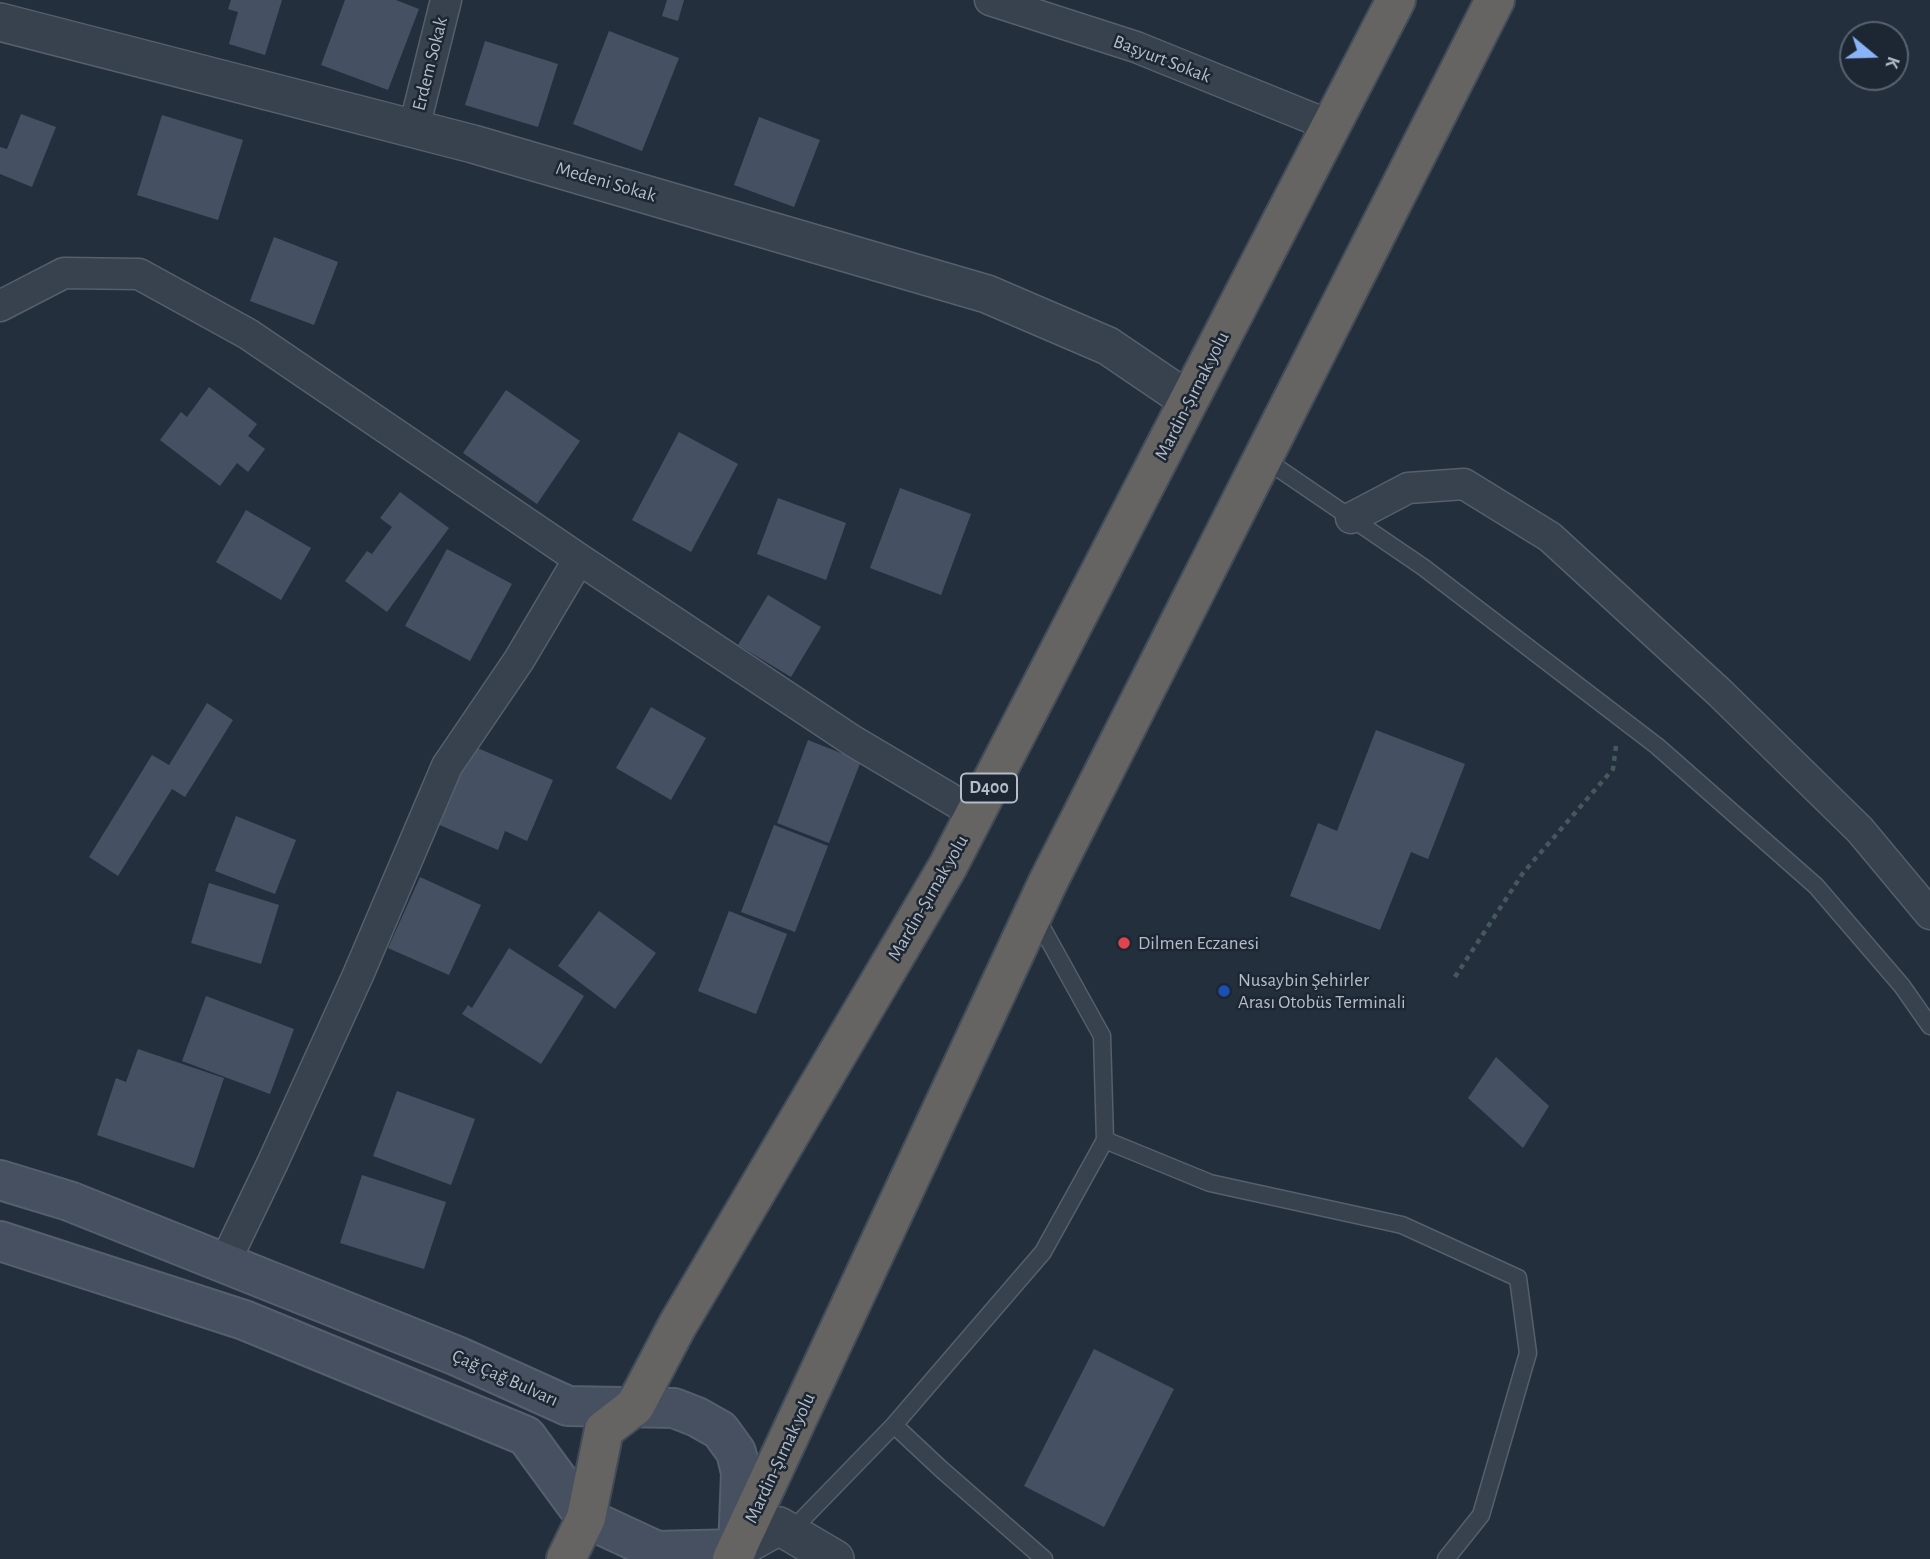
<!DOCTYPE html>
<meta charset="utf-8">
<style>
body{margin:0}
#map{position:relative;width:1930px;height:1559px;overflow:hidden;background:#242f3e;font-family:"Alegreya Sans",sans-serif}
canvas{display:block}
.north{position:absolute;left:1839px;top:21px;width:70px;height:70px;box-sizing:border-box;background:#1d2633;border:2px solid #59626f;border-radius:50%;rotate:109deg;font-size:19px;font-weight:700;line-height:28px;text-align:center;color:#b4bcc9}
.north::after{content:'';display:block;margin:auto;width:24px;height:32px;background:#8ab4f8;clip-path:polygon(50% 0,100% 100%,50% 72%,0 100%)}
</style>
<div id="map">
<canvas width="1930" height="1559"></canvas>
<div class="north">K</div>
</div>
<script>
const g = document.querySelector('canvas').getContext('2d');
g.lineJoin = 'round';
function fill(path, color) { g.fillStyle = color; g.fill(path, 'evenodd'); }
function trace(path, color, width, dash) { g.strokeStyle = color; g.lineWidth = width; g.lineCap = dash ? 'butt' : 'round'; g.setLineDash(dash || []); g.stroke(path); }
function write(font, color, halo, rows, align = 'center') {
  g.font = font + ' "Alegreya Sans",sans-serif'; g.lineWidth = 5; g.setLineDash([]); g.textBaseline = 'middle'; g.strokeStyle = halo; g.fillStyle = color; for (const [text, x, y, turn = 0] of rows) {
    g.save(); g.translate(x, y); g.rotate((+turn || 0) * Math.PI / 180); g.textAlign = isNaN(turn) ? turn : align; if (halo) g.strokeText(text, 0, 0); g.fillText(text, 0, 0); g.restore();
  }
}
const building = new Path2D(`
 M 231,0 L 282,0 L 265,55 L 229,44 L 238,12 L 228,9 Z
 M 345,0 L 396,0 L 419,9 L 388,90 L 321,65 Z
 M 667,0 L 684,0 L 678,21 L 662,16 Z
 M 609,31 L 679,58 L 642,151 L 573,124 Z
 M 485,41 L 558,64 L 538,127 L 465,105 Z
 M 21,114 L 56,127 L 32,187 L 0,174 L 0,147 L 7,149 Z
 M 162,115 L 243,140 L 218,220 L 137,195 Z
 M 759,117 L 820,140 L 794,207 L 734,185 Z
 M 274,237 L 338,262 L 314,325 L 250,301 Z
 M 209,387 L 257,424 L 248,436 L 265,449 L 248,472 L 237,463 L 220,486 L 160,440 L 181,412 L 187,417 Z
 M 506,390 L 580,441 L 537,504 L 463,453 Z
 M 679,432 L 738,464 L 691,552 L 632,520 Z
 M 900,488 L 971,514 L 941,595 L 870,568 Z
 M 400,492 L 449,528 L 387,612 L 345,581 L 367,551 L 372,554 L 392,527 L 380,518 Z
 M 778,498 L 846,523 L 826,580 L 757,554 Z
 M 246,510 L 311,548 L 281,600 L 216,562 Z
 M 447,549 L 512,584 L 470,661 L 405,626 Z
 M 768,595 L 821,627 L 791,677 L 738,645 Z
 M 207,703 L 233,720 L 185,797 L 172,789 L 118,876 L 89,857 L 152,755 L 169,765 Z
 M 651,707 L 706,738 L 671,800 L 616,768 Z
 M 1376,730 L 1465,764 L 1428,859 L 1411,852 L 1380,930 L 1290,896 L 1318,823 L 1337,831 Z
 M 808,740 L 861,761 L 829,843 L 777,823 Z
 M 468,744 L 553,780 L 527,841 L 505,831 L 498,850 L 435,823 Z
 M 236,816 L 296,840 L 275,894 L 215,871 Z
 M 774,825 L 828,846 L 795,932 L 741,912 Z
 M 420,877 L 481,905 L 449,975 L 388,948 Z
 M 209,883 L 279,905 L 261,964 L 191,943 Z
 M 599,911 L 656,953 L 615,1009 L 558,966 Z
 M 729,911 L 787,934 L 756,1014 L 698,991 Z
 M 509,948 L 584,996 L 541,1064 L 462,1014 L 468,1005 L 472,1008 Z
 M 206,996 L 294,1029 L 270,1094 L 182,1061 Z
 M 138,1049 L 224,1078 L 194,1168 L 97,1135 L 116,1078 L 126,1082 Z
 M 1496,1057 L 1549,1106 L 1523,1148 L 1468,1098 Z
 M 397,1091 L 475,1119 L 451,1185 L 373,1156 Z
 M 362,1175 L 446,1202 L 424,1269 L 340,1243 Z
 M 1094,1349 L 1174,1389 L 1104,1527 L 1024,1486 Z`);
const path = new Path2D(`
 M 1455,977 L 1523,873 L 1613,769 L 1616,746`);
const service = new Path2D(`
 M 1263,458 L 1423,567 L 1657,746 L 1816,886 L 1902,986 L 1930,1026
 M 1105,1140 L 1210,1183 L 1402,1225 L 1518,1278 L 1528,1353 L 1481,1515 L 1446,1559
 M 894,1425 L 941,1469 L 1044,1559
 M 790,1532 L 894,1425 L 1043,1252 L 1105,1140 L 1102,1036 L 1035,915`);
const minor = new Path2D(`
 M 990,0 L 1136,47 L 1331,126
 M 414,128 L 446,0
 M 0,306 L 64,273 L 139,274 L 248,334 L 579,559 L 853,741 L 976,814
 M 1351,518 L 1408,488 L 1464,484 L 1550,537 L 1719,692 L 1860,830 L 1930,914
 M 224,1264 L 273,1162 L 358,975 L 447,766 L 519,660 L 579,559`);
const tertiary = new Path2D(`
 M 0,22 L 473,144 L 987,294 L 1108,346 L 1189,401
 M 738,1549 L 779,1526 L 835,1559`);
const secondary = new Path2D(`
 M 0,1180 L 69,1201 L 457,1356 L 568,1406 L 674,1408 L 697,1417 L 720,1430 L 736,1452 L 741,1473 L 738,1549 L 657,1551 L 586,1518 L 526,1436 L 244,1320 L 0,1241`);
const trunk = new Path2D(`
 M 566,1559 L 586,1518 L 604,1430 L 635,1406 L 677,1326 L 948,866 L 1396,0
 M 732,1559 L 1048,882 L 1495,0`);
const markers = [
 [1124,943,7,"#e0444e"],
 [1224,991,7,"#1a4fb4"]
];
const shields = [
 [989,788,56]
];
const shieldNames = [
 ["D400",989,788]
];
const streetNames = [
 ["Başyurt Sokak",1162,59,21],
 ["Erdem Sokak",430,64,-76],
 ["Medeni Sokak",606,182,16],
 ["Mardin-Şırnak yolu",1192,396,-63],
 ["Mardin-Şırnak yolu",928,898,-60],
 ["Çağ Çağ Bulvarı",505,1378,24],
 ["Mardin-Şırnak yolu",780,1458,-65]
];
const poiNames = [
 ["Dilmen Eczanesi",1138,943],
 ["Nusaybin Şehirler",1238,980],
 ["Arası Otobüs Terminali",1238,1002]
];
fill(building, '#455162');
trace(service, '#565f6c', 19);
trace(minor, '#565f6c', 33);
trace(tertiary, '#565f6c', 40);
trace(secondary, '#565f6c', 42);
trace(trunk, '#434c59', 42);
trace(path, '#44595c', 4.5, [5, 5]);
trace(service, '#38414e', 16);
trace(minor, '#38414e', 30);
trace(tertiary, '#38414e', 37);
trace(secondary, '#465061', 38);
trace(trunk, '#656462', 38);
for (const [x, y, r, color] of markers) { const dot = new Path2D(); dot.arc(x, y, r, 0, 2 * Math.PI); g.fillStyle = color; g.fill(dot); trace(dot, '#1d2633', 2.5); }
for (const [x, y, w] of shields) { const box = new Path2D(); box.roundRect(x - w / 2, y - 14.5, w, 29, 5); g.fillStyle = '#1d2633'; g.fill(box); trace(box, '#b4bcc9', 2); }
write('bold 18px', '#b4bcc9', null, shieldNames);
write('19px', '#b4bcc9', '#1d2633', streetNames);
write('19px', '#b4bcc9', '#1d2633', poiNames, 'left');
</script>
